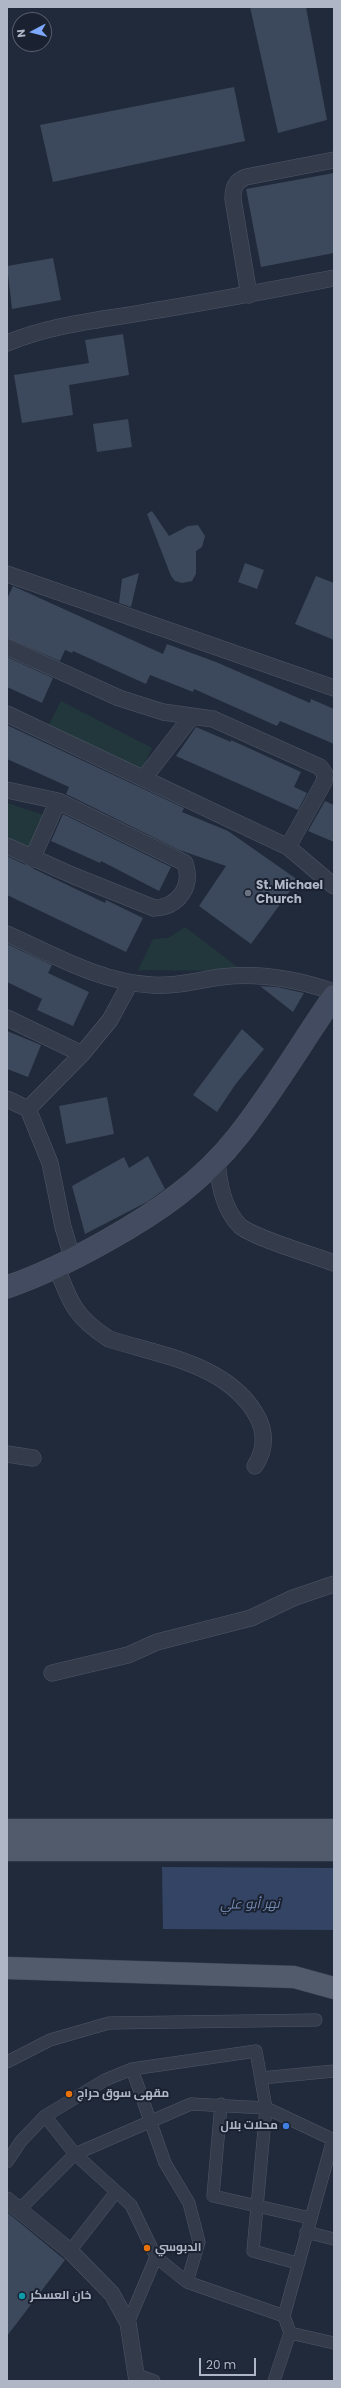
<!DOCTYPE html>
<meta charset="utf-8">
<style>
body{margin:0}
#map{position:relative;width:341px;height:2388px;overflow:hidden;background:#202a3b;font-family:Poppins,sans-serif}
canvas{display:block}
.frame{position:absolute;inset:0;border:8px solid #afb7c7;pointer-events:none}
.north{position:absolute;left:12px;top:12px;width:40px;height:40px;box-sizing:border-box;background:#1a2130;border:1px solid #565d6c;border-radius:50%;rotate:263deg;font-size:11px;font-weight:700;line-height:16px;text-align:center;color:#afb7c7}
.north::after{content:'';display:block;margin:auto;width:14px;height:18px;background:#7ea7fe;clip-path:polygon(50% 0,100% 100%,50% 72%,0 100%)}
.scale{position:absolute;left:199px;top:2358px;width:57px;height:18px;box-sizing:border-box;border:2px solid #afb7c7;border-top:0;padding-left:5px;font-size:12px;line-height:14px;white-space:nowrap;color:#afb7c7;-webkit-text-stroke:3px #1a2130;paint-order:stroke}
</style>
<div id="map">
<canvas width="341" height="2388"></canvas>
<div class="frame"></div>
<div class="north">N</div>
<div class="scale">20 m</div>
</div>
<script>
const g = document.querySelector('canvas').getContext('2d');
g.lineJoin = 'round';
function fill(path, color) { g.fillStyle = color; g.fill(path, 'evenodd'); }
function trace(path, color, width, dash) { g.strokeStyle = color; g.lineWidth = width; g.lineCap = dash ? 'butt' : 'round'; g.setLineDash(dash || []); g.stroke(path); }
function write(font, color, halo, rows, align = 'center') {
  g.font = font + ' Poppins,Cairo,sans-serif'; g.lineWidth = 4; g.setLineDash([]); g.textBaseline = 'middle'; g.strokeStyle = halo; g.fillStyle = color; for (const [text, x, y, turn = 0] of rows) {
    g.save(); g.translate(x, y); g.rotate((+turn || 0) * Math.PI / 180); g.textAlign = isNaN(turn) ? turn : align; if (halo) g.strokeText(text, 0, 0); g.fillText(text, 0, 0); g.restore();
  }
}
const green = new Path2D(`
 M 61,701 L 152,748 L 141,771 L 48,726 Z
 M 7,803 L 44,815 L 27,852 L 7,843 Z
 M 185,927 L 243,971 L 138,970 L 153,939 L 168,938 Z`);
const water = new Path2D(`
 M 162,1867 L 334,1868 L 334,1930 L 163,1929 Z`);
const building = new Path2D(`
 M 250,7 L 306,7 L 327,120 L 278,133 Z
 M 234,87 L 245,141 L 53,182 L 40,125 Z
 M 334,173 L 334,253 L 261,267 L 246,189 Z
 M 53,258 L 61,300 L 12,309 L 7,266 Z
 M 123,334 L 129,375 L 69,385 L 73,415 L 22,423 L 14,375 L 89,363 L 85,340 Z
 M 128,419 L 132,447 L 97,452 L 93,424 Z
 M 152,511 L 169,536 L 188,526 L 198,525 L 205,536 L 202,547 L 196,551 L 196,574 L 192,581 L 182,583 L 175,581 L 171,576 L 147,514 Z
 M 245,563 L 264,570 L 257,589 L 238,582 Z
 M 139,573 L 131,607 L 119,603 L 122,579 Z
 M 316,576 L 334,583 L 334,640 L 295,624 Z
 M 13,586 L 163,654 L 167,644 L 216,662 L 310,703 L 311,699 L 334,709 L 334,744 L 280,721 L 277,726 L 194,689 L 193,692 L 150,675 L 146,684 L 73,651 L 72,653 L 65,650 L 60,661 L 7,638 L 7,599 Z
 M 7,657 L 53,678 L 42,703 L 7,687 Z
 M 7,725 L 184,808 L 182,812 L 228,831 L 298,880 L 251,944 L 199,906 L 226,866 L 179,850 L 66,794 L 69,787 L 7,759 Z
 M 196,727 L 231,742 L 231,740 L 301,772 L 294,787 L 307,793 L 298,810 L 176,756 Z
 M 325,801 L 334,805 L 334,842 L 308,831 Z
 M 63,814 L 171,867 L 159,891 L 101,861 L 100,863 L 51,841 Z
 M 7,856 L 105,903 L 106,900 L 143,918 L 126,952 L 7,895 Z
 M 7,944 L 52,965 L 48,973 L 89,992 L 73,1026 L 37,1010 L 42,999 L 7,982 Z
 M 260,986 L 277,987 L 304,993 L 293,1012 Z
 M 242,1029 L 264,1049 L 235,1085 L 217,1112 L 193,1095 Z
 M 7,1031 L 41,1045 L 28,1077 L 7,1069 Z
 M 107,1097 L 114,1134 L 66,1144 L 59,1106 Z
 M 148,1156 L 165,1189 L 147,1202 L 85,1234 L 72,1186 L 124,1157 L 129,1168 Z
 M 7,2212 L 65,2260 L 7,2336 Z`);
const pedestrian = new Path2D(`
 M 7,2062 L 50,2040 L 109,2023 L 316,2020
 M 132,2069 L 165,2163 L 189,2203 L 199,2242 L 187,2282
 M 261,2078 L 334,2071
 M 221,2104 L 213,2196 L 310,2218
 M 45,2116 L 75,2154 L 131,2205 L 156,2257 L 187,2282 L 284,2316
 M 7,2162 L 21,2141 L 45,2116 L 105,2080 L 132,2069 L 256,2051 L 266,2108 L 253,2251 L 297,2263
 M 19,2210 L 75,2154 L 191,2104 L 266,2108 L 334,2140
 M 306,2232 L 334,2239
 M 70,2251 L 116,2192
 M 128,2323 L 156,2257
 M 290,2333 L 334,2343
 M 137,2375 L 154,2381
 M 274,2381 L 290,2333 L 284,2316 L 333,2139`);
const minor = new Path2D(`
 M 249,295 L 233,199 C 233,188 235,181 246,177 L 334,160
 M 7,343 C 54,324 96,321 146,312 C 209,302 271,290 334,278
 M 7,574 L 334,688
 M 7,647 L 119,698 L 163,712 L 213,719 L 320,767 L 325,774 L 324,782 L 288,847 L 7,714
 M 144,778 L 192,716
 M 7,790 L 58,801 L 185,863 C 193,886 179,907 154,908 L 74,876 L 7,846
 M 288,847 L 334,886
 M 32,859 L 58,801
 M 7,934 C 54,955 100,982 152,985 C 175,987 198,980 221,977 C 260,972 297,979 334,992
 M 7,1018 L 82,1054
 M 7,1099 L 28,1109
 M 217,1161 C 219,1183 223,1209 240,1226 C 254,1238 313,1255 334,1263
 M 73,1260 L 63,1227 L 50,1163 L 28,1109 L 82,1054 L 110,1020 L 130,983
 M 57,1268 C 70,1303 76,1318 109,1339 C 163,1356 232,1365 259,1420 C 266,1436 264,1452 255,1466
 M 7,1454 L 33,1458
 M 52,1673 L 128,1655 L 157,1642 L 251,1618 L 293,1598 L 334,1584
 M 7,2200 L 70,2251 L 112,2294 L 128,2323 L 137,2381`);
const secondary = new Path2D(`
 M 7,1287 C 42,1275 74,1259 106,1241 C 156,1213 202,1182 238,1136 C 273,1092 302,1042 334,996`);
const primary = new Path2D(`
 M 7,1830 L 334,1830
 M 7,1850 L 334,1850
 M 7,1968 L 294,1977 L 334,1988`);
const markers = [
 [248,893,4,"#6b7280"],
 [69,2094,4,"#e8710a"],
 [286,2126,4,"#3f7fe0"],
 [147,2248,4,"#e8710a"],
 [22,2296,4,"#0f9aa8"]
];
const poiNames = [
 ["St. Michael",256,886],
 ["Church",256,900],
 ["مقهى سوق حراج",77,2094],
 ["محلات بلال",278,2126,"right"],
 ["الدبوسي",155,2248],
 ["خان العسكر",30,2296]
];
const waterNames = [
 ["نهر أبو علي",250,1905,-1]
];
fill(green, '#22373c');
fill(water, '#334464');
fill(building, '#3c485b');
trace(pedestrian, '#4f5766', 13);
trace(minor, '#4f5766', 17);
trace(secondary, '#4f5766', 23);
trace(primary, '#3d4554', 23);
trace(pedestrian, '#343c4b', 12);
trace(minor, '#343c4b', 16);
trace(secondary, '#424b5f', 22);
trace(primary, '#525b6c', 22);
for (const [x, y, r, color] of markers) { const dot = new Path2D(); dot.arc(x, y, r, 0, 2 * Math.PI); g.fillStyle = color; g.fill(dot); trace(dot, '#1a2130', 1.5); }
write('bold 12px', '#afb7c7', '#1a2130', poiNames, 'left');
write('italic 13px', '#758bb2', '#1a2130', waterNames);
</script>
